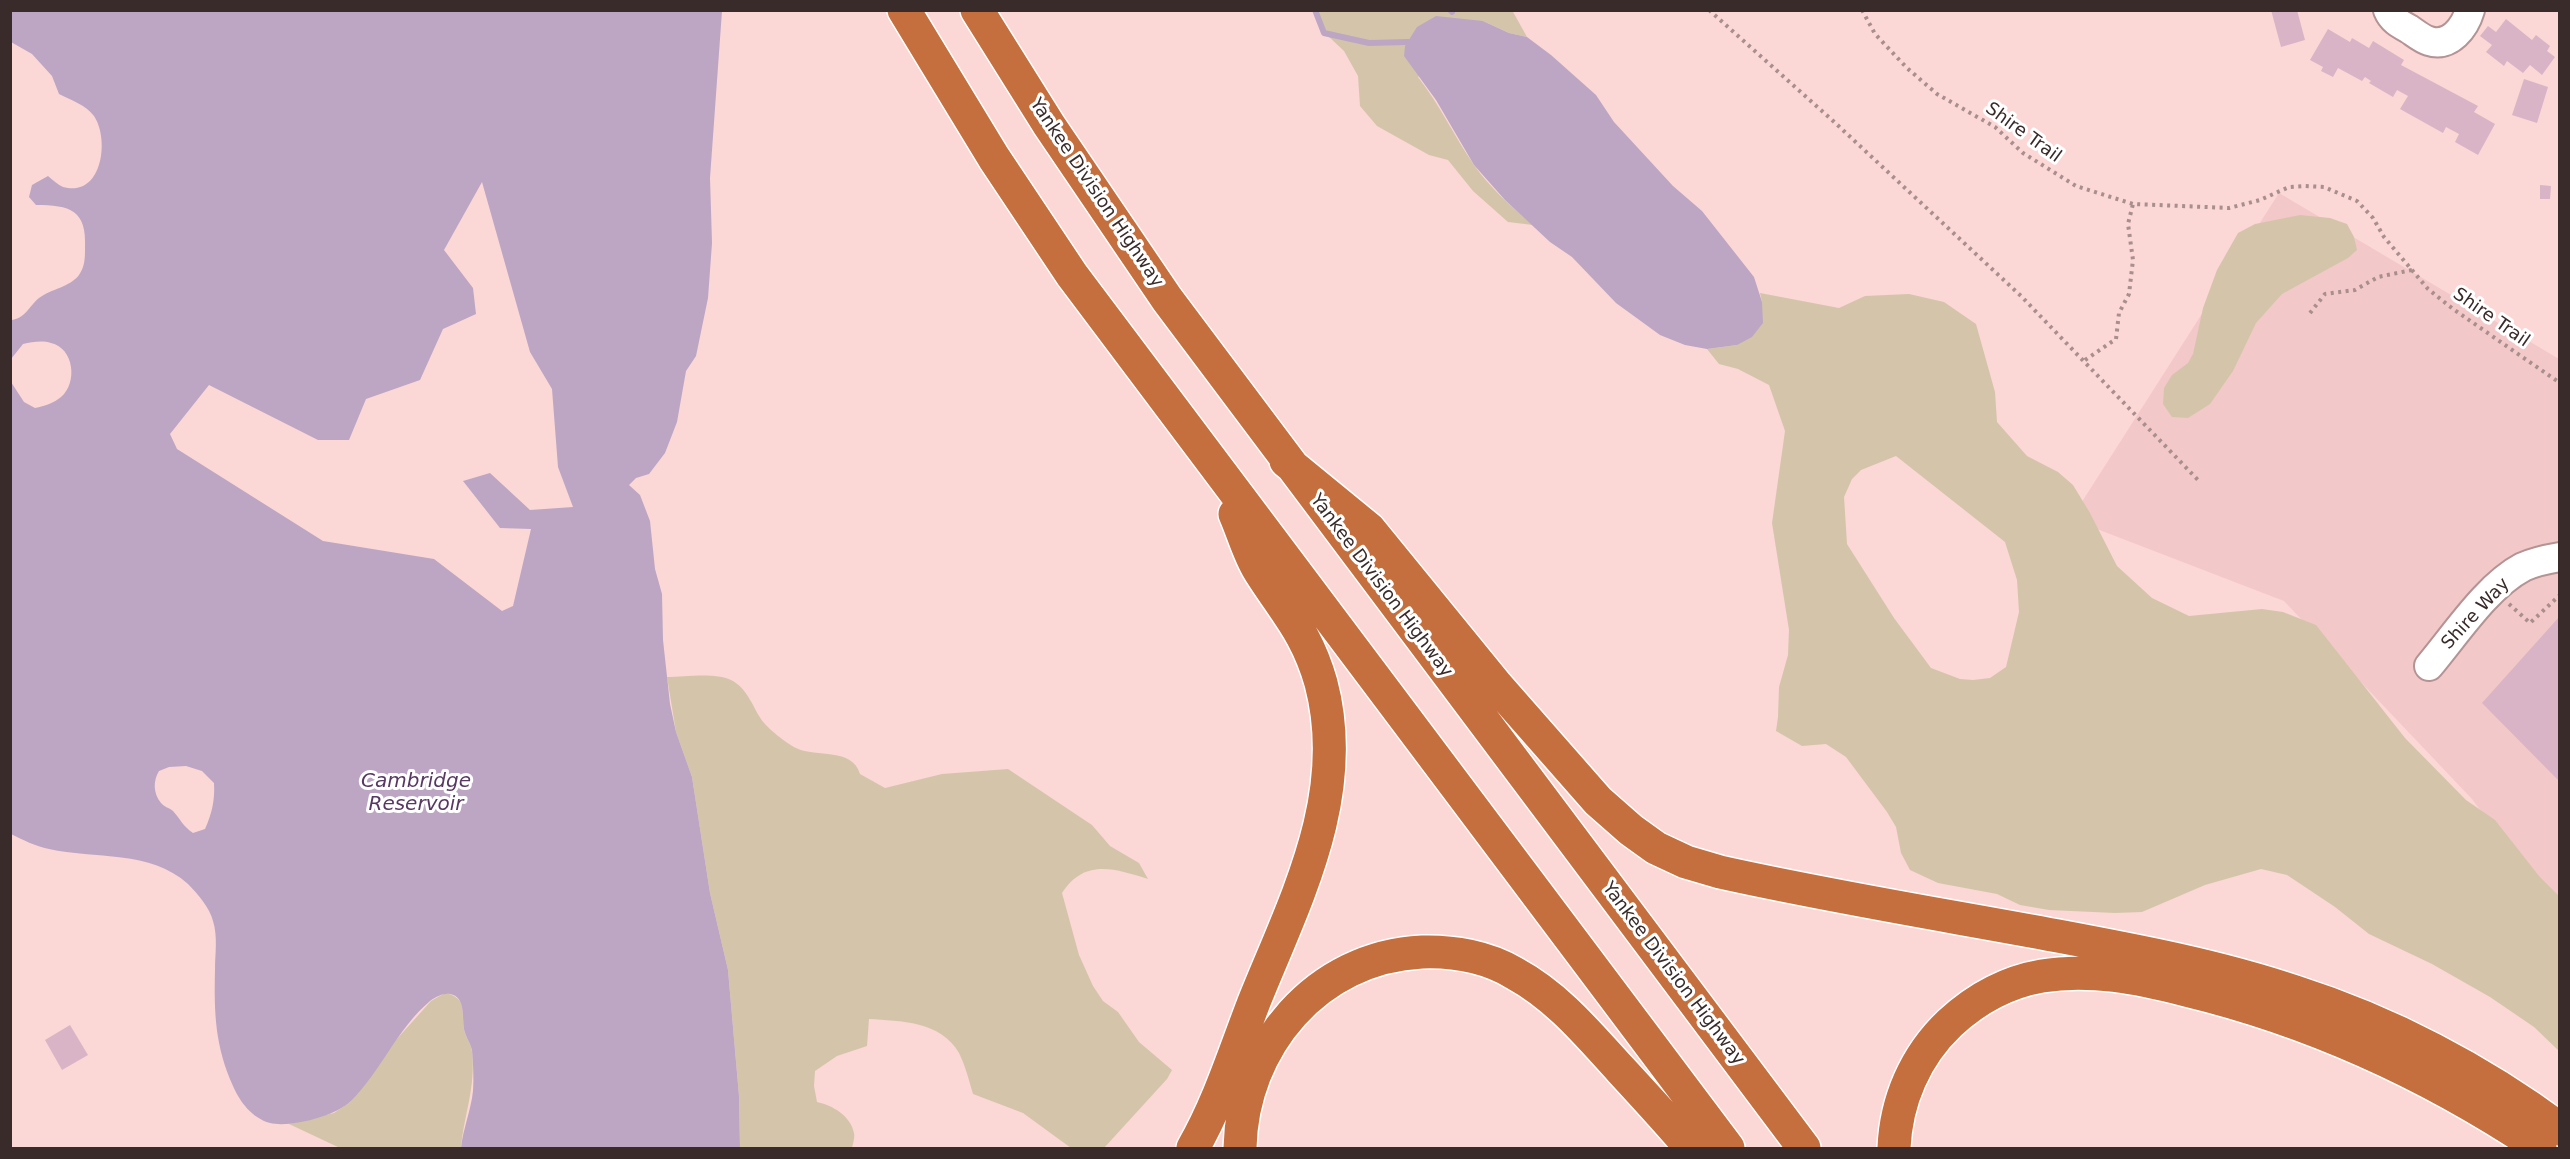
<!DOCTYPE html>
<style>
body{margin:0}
#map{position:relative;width:2570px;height:1159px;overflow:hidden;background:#fbd7d6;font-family:"DejaVu Sans",sans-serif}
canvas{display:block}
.frame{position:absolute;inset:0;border:12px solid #382b2a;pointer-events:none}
</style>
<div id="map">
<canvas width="2570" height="1159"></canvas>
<div class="frame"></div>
</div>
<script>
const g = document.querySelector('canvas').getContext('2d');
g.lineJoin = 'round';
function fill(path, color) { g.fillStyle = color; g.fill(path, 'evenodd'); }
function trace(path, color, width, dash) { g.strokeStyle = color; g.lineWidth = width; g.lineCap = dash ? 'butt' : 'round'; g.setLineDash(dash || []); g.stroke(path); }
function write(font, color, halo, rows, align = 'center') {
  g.font = font + ' "DejaVu Sans",sans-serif'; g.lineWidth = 6; g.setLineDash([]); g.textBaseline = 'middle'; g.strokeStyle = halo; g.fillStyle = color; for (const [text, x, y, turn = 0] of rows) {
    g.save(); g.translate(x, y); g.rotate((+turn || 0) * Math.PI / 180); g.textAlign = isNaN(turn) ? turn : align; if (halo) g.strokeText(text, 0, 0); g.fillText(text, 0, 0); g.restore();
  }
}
const built = new Path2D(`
 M 2279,193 L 2559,359 L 2559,915 L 2472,799 L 2284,601 L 2071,519 Z`);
const green = new Path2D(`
 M 1512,10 L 1527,37 L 1509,33 L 1483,21 L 1418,77 C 1440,105 1454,136 1474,165 C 1490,188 1512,207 1533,225 L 1508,222 L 1473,191 L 1448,160 L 1429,155 L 1377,126 L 1360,106 L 1358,76 L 1344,51 L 1326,34 L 1316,11 Z
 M 2300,215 L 2330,218 L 2347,224 L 2354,237 L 2357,250 L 2348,258 L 2282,294 L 2256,323 L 2233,371 L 2210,404 L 2188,418 L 2172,417 L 2163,404 L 2164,388 L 2172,375 L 2188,363 L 2193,354 L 2203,308 L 2217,270 L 2238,233 L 2255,224 Z
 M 1760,293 L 1839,308 L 1865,296 L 1909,294 L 1944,302 L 1976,324 L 1995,392 L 1997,422 L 2027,456 L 2058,472 L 2073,485 L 2090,513 L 2117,566 L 2152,598 L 2189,616 L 2262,609 L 2283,612 L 2316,625 L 2405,738 L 2466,800 L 2495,820 L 2539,876 L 2559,896 L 2559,1051 L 2534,1027 L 2490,997 L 2432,964 L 2369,934 L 2335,907 L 2287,875 L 2261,869 L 2205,885 L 2142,912 L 2115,913 L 2049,910 L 2020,905 L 1997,894 L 1938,883 L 1910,870 L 1901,853 L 1896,827 L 1887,812 L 1846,757 L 1826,744 L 1802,746 L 1776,731 L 1778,717 L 1779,687 L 1788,655 L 1789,630 L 1772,523 L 1785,431 L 1769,385 L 1738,369 L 1719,364 L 1707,349 L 1737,345 L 1762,302 ZM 1896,456 L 2005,542 L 2017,580 L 2019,612 L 2006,667 L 1990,678 L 1973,680 L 1960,679 L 1931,668 L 1894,618 L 1847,544 L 1844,497 L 1852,479 L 1861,470 Z
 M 667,677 C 685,677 714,672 731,680 C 747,688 752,705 761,719 C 768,729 786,743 796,748 C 817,758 852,747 860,774 L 885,788 L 942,774 L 1008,769 L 1092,825 L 1110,846 L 1139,863 L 1148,879 C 1115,869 1085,858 1062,893 L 1079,955 L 1093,986 L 1103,1001 L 1118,1012 L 1139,1042 L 1172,1070 L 1167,1079 L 1104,1148 L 1071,1148 L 1023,1113 L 973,1094 C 969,1080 965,1065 959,1053 C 941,1021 900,1021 869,1019 L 867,1046 L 837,1056 L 815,1071 L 814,1086 L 817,1102 C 832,1105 851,1116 854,1133 C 855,1137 853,1144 852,1148 L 740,1148 L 739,1096 L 728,970 L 710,893 L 692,777 L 676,732 Z
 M 445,993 C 468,998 461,1011 464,1029 C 465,1037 471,1043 472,1051 C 476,1088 464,1114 461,1148 L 340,1148 L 289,1124 L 334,1113 L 350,1102 L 395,1041 L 431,1001 Z`);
const water = new Path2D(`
 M 11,10 L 722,11 L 710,178 L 712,243 L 708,298 L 696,356 L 686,371 L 677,422 L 665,453 L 649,474 L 636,478 L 629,485 L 640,495 L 650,521 L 655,569 L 662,594 L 663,640 L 670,704 L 676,732 L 692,777 L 710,893 L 728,970 L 739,1096 L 740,1148 L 461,1148 C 463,1129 471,1110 473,1091 C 474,1078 473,1062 472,1050 C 470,1042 465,1036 464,1029 C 462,1017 466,997 450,994 C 443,993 436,997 430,1001 C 397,1029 381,1071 351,1101 C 336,1116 290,1128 270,1123 C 252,1118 240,1102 233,1086 C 215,1046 214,1013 215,970 C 215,954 218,937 213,921 C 210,908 197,893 188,884 C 151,850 94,859 49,849 C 35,846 23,840 11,834 L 11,382 L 24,402 L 35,408 C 45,406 54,403 61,397 C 78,383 74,348 51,343 C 42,340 32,342 23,344 L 11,359 L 11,320 C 25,319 29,306 39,298 C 51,289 70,287 79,275 C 85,266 85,258 85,248 C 87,210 70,205 36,205 L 29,197 L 32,185 L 48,176 C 53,180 58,185 63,187 C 102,198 110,140 94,116 C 86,105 71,100 59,94 L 52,76 L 32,54 L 11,42 ZM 482,182 L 530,352 L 552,389 L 558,467 L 573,507 L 530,510 L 490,473 L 463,481 L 500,528 L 531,529 L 513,606 L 502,611 L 434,559 L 323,541 L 177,449 L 170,434 L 209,385 L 318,440 L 349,440 L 366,399 L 420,380 L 443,329 L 476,314 L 473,288 L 444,250 ZM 186,766 L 202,771 L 214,783 C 215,800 212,813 205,829 L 193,833 C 182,825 181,820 173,811 C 170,808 164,807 161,803 C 153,793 153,781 159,771 L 169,767 Z
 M 1436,16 L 1483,21 L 1509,33 L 1527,37 L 1551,55 L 1596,95 L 1614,122 L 1673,186 L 1702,211 L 1754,277 L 1762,302 L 1763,323 L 1752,337 L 1737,345 L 1707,349 L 1685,345 L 1660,335 L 1616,303 L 1572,257 L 1550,242 L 1505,200 L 1474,165 L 1436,100 L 1404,56 L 1405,46 L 1417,27 Z`);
const stream = new Path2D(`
 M 1315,10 L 1324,33 L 1369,43 L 1408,42
 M 1450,10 L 1452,12`);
const building = new Path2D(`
 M 2271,10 L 2297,10 L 2305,40 L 2281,47 Z
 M 2506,19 L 2532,40 L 2536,35 L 2550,46 L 2547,51 L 2555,57 L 2542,75 L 2530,65 L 2523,73 L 2507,61 L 2504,66 L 2486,52 L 2492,45 L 2480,36 L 2488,26 L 2496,32 Z
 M 2328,29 L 2350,42 L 2352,38 L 2369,48 L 2373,41 L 2404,60 L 2401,65 L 2478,106 L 2474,112 L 2495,124 L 2478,155 L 2455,142 L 2459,134 L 2446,127 L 2443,133 L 2400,109 L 2408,96 L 2397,90 L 2393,97 L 2369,83 L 2371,81 L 2365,77 L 2362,81 L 2338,68 L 2333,77 L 2321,71 L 2323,67 L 2310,60 Z
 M 2524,79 L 2548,87 L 2537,123 L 2512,115 Z
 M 2540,185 L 2551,186 L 2550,199 L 2540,199 Z
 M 2560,616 L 2560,782 L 2482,703 Z
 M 70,1025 L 88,1055 L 62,1070 L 45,1040 Z`);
const path = new Path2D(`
 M 1709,10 L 1831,119 L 2021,296 L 2198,480
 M 1862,10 L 1875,34 L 1907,68 L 1937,94 L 1995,127 L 2023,153 L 2076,186 L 2133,204 L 2229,208 L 2260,200 L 2289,187 L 2305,186 L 2324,187 L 2357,201 L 2373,218 L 2384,237 L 2428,289 L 2453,309 L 2560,383
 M 2310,313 L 2325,294 L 2355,290 L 2378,277 L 2412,270
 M 2085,360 L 2116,339 L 2119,313 L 2129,294 L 2133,260 L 2128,224 L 2133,204
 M 2509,604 L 2530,623 L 2560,595`);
const minor = new Path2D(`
 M 2388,10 C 2392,20 2400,24 2409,29 C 2415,33 2422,39 2429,41 C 2450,48 2465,27 2470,10
 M 2429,666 C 2456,634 2487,586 2523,567 C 2534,562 2548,559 2560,557`);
const highway = new Path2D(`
 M 904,10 L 994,158 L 1072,275 L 1728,1148
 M 977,10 L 1049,125 L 1167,299 L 1804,1148
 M 1286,461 L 1369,529 L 1497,686 L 1598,801 L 1631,830 L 1656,848 L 1686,862 L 1720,872 C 1832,897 1945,915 2058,936 C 2138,951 2218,966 2295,992 C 2389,1022 2481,1070 2560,1129
 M 1193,1148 C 1219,1103 1235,1051 1254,1002 C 1295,900 1351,796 1321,683 C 1307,633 1286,613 1260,572 C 1249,555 1243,532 1235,514
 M 1240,1148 C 1242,1046 1317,957 1422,952 C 1453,951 1487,957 1514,973 C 1558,997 1588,1034 1621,1070 C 1645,1096 1669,1122 1691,1148
 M 1894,1148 C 1896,1101 1915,1056 1950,1023 C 1976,999 2007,982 2042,976 C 2090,968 2139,978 2186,990 C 2314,1021 2431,1075 2540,1148`);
const streetNames = [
 ["Shire Trail",2023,133,36],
 ["Yankee Division Highway",1096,193,56],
 ["Shire Trail",2491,318,35],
 ["Yankee Division Highway",1381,586,53],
 ["Shire Way",2476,614,-47],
 ["Yankee Division Highway",1673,974,53]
];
const waterNames = [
 ["Cambridge",416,782],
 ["Reservoir",416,805]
];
fill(built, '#f3c8c8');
fill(green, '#d4c5aa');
fill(water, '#bca6c4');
trace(stream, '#bca6c4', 6);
fill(building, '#d9b4c6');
trace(minor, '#b49393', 32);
trace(highway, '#fff', 36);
trace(path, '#a88e8d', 4, [3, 4.5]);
trace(minor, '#fff', 28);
trace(highway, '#c46f3d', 33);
write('18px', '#382b2a', '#fff', streetNames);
write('italic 20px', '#583862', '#fff', waterNames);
</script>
